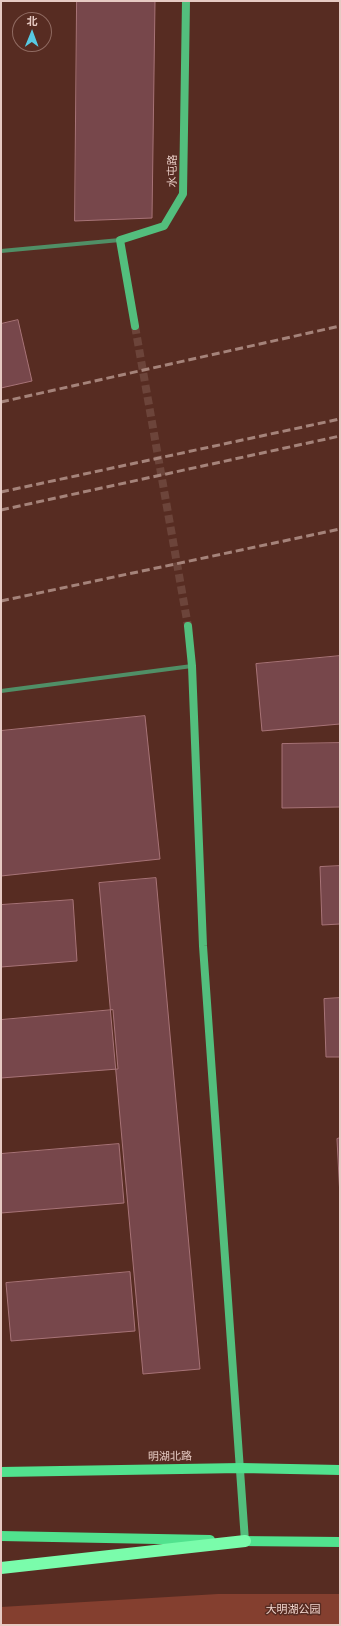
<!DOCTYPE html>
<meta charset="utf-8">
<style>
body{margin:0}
#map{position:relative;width:341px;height:1626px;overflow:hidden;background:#572c22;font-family:"Archivo Narrow","Noto Sans SC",sans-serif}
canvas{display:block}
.frame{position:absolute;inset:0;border:2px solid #e6cac3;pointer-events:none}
.north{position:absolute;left:12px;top:12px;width:40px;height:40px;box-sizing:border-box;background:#572c22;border:1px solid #906b62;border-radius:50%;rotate:1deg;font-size:11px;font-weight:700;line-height:16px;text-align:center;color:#e6cac3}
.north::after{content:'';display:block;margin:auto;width:14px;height:18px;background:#57c9e2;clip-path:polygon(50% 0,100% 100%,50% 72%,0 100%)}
</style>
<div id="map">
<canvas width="341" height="1626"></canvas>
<div class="frame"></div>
<div class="north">北</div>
</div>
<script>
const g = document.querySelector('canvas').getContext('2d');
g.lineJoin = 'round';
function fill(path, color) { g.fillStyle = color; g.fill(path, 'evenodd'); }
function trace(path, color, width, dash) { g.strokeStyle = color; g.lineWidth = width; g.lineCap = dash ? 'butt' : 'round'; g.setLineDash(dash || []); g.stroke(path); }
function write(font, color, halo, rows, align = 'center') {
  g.font = font + ' "Archivo Narrow","Noto Sans SC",sans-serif'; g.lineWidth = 3; g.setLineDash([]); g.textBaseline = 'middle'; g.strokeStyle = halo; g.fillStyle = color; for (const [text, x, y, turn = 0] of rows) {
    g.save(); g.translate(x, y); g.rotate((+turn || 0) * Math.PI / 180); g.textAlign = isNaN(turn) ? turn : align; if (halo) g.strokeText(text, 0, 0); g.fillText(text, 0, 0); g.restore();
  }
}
const green = new Path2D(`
 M 218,1594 L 340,1594 L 340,1625 L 1,1625 L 1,1607 Z`);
const building = new Path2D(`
 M 77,1 L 155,1 L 152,218 L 75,221 Z
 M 18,320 L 32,381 L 1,388 L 1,324 Z
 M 340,656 L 340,724 L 262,731 L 256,664 Z
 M 145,716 L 160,859 L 1,876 L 1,731 Z
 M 340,743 L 340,807 L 282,808 L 282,744 Z
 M 340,866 L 340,924 L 322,925 L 320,867 Z
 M 156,878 L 200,1369 L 143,1374 L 99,883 Z
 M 73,900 L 77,961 L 1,967 L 1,905 Z
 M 340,998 L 340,1057 L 326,1057 L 324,999 Z
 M 113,1010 L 118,1069 L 1,1078 L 1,1020 Z
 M 340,1138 L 340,1197 L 337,1139 Z
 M 119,1144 L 124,1203 L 1,1213 L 1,1154 Z
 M 130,1272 L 135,1331 L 11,1341 L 6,1283 Z`);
const secondaryTunnel = new Path2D(`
 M 135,326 L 188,626`);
const street = new Path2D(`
 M 1,251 L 120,240
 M 1,691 L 192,666`);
const secondary = new Path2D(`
 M 135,326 L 120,240 L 164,226 L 183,194 L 186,1
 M 188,626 L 192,666 L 203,946 L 245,1541`);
const primary = new Path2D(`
 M 1,1472 L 241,1468 L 340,1470
 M 1,1536 L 210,1540
 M 238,1541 L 340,1542`);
const highway = new Path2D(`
 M 1,1568 L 245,1541`);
const rail = new Path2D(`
 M 1,402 L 340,326
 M 1,492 L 340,419
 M 1,510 L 340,436
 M 1,601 L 340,529`);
const streetNames = [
 ["水屯路",173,171,-89],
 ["明湖北路",170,1457,-1]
];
const parkNames = [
 ["大明湖公园",293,1610]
];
fill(green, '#843f2f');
fill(building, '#77474b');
trace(building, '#a77377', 1);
trace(secondaryTunnel, '#6c443a', 8, [8, 4]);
trace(street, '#508f66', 4);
trace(secondary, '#53be7d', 8);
trace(primary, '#51e28e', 10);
trace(highway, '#7afcab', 12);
trace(rail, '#a5837a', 3, [8, 4]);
write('11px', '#e6cac3', '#572c22', streetNames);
write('11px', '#f0d3cb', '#572c22', parkNames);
</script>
